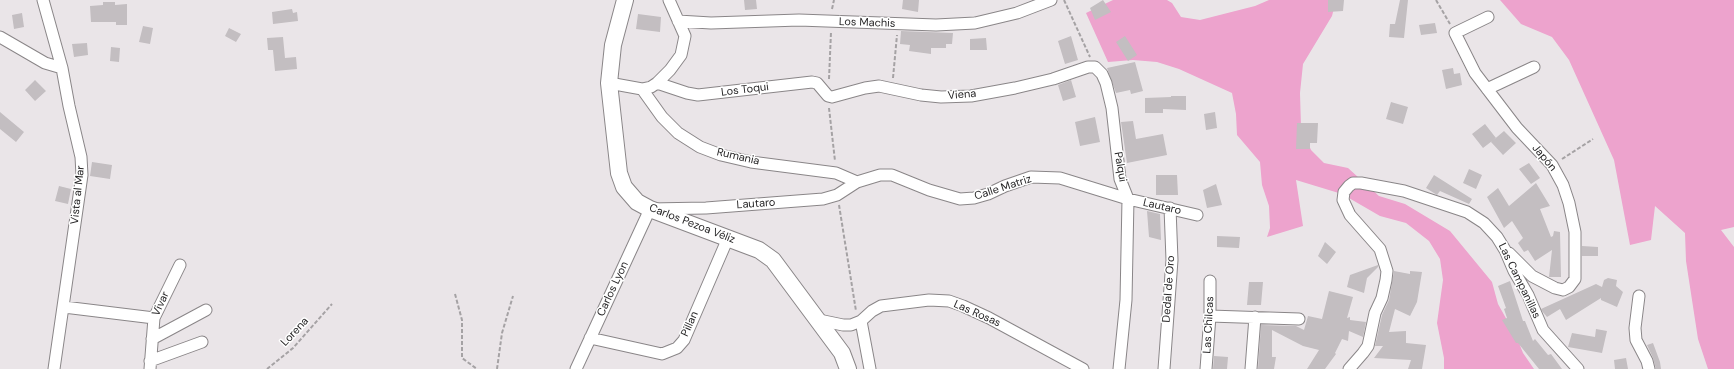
<!DOCTYPE html>
<html>
<head>
<meta charset="utf-8">
<style>
  body { margin:0 }
  canvas { display:block; background:#eae5e8 }
</style>
</head>
<body>
<canvas width="1734" height="369"></canvas>
<script>
const g = document.querySelector('canvas').getContext('2d');
g.lineJoin = 'round';
function fillPath(path, color) { g.fillStyle = color; g.fill(path, 'evenodd'); }
const toPath = rows => new Path2D(rows.map(r => 'M' + r).join(''));
function strokePath(path, color, width, dash) { g.strokeStyle = color; g.lineWidth = width; g.lineCap = dash ? 'butt' : 'round'; g.setLineDash(dash || []); g.stroke(path); }
function drawText(font, color, halo, rows, align = 'center') {
  g.font = font + ' "DM Sans",sans-serif'; g.lineWidth = 3; g.setLineDash([]); g.textBaseline = 'middle'; g.strokeStyle = halo; g.fillStyle = color; for (const [text, x, y, turn = 0] of rows) {
    g.save(); g.translate(x, y); g.rotate((+turn || 0) * Math.PI / 180); g.textAlign = isNaN(turn) ? turn : align; if (halo) g.strokeText(text, 0, 0); g.fillText(text, 0, 0); g.restore();
  }
}
fillPath(toPath([
  [1113,0,1167,0,1172,3,1181,17,1200,20,1255,6,1269,0,1336,0,1332,16,1303,64,1300,93,1301,127,1311,150,1324,163,1348,168,1379,196,1405,204,1450,231,1492,282,1498,304,1517,338,1523,353,1534,369,1444,369,1444,358,1437,323,1443,280,1440,259,1429,241,1406,223,1380,216,1342,194,1296,180,1303,226,1267,237,1270,228,1269,206,1262,185,1260,162,1237,135,1236,114,1232,93,1179,69,1157,62,1133,60,1108,62,1086,13],
  [1500,0,1734,0,1734,227,1721,230,1734,247,1734,369,1708,369,1698,339,1686,261,1685,233,1655,206,1651,240,1630,245,1614,160,1569,60,1552,37,1521,24]
]), '#eda3cd');
fillPath(toPath([
  [744,0,756,0,757,9,745,10],
  [903,0,919,0,918,12,902,9],
  [1103,0,1111,12,1095,20,1090,8],
  [1328,0,1344,0,1343,11,1328,12],
  [1400,0,1408,0,1404,38,1389,37,1390,24,1395,24],
  [103,2,115,2,115,5,127,4,127,25,116,25,116,22,91,22,90,6,103,5],
  [292,9,293,13,297,12,298,21,273,24,272,12],
  [22,13,24,27,14,29,12,15],
  [638,14,661,17,660,32,636,29],
  [1435,23,1437,33,1421,35,1419,25],
  [143,26,153,28,150,44,139,42],
  [229,28,241,34,236,42,225,36],
  [901,31,953,33,952,44,946,44,946,48,931,48,931,54,909,51,910,45,900,44],
  [1071,36,1078,60,1065,64,1058,41],
  [1125,36,1137,55,1128,61,1116,42],
  [283,37,285,58,296,57,297,69,275,71,273,50,268,50,267,38],
  [986,38,987,50,970,50,970,39],
  [87,43,88,55,74,57,72,44],
  [111,47,120,48,119,62,110,61],
  [1135,62,1143,91,1131,94,1130,90,1116,93,1107,68],
  [1453,68,1454,74,1460,73,1462,85,1446,89,1442,70],
  [35,80,46,91,35,101,25,90],
  [1071,80,1076,97,1063,101,1058,85],
  [1171,96,1186,96,1186,110,1163,109,1163,113,1145,113,1145,98,1171,97],
  [1391,102,1408,107,1403,124,1386,119],
  [0,112,24,132,16,142,0,129],
  [1215,112,1217,128,1206,130,1204,114],
  [1095,117,1100,142,1080,146,1075,122],
  [1133,121,1136,139,1163,134,1167,155,1127,163,1121,122],
  [1297,123,1318,123,1317,143,1310,143,1310,149,1296,149],
  [1485,124,1496,138,1483,148,1472,134],
  [1504,131,1516,143,1503,155,1491,142],
  [92,162,112,165,110,179,90,176],
  [1529,163,1540,178,1531,184,1519,169],
  [1469,169,1482,175,1476,189,1463,183],
  [1156,175,1177,175,1178,195,1156,195],
  [1434,175,1472,199,1469,204,1440,191,1437,195,1426,188],
  [1536,183,1550,206,1540,209,1551,237,1553,236,1554,231,1560,232,1561,277,1549,277,1552,250,1535,261,1528,250,1524,252,1518,243,1523,238,1512,221,1504,228,1487,197,1498,188,1509,206],
  [1216,184,1222,205,1207,208,1203,190],
  [59,186,71,189,68,204,55,201],
  [1147,211,1160,214,1161,240,1149,237],
  [1217,236,1240,237,1239,248,1217,247],
  [1325,242,1336,252,1327,264,1318,256],
  [1582,246,1598,247,1598,256,1582,256],
  [1378,265,1378,267,1367,278,1364,293,1347,287,1350,275],
  [1394,271,1410,274,1410,271,1422,272,1417,302,1410,316,1395,309,1389,332,1406,331,1406,343,1426,345,1422,369,1408,369,1411,360,1374,358,1383,346,1375,346,1382,315,1389,300],
  [1608,278,1617,280,1616,286,1623,292,1617,307,1601,300,1601,298,1566,320,1560,309,1547,317,1542,311,1541,309,1596,284,1602,287,1604,280],
  [1510,281,1523,321,1525,321,1533,341,1535,339,1548,355,1551,354,1562,369,1539,369,1518,343,1516,343,1502,320,1507,318,1504,309,1506,308,1498,286],
  [1249,282,1263,282,1261,305,1247,305],
  [1329,291,1353,297,1347,318,1350,317,1350,320,1366,322,1363,337,1349,331,1348,341,1342,339,1335,353,1336,354,1325,369,1307,369,1319,350,1303,346,1272,330,1272,357,1276,357,1274,369,1258,369,1261,325,1296,326,1304,330,1308,316,1322,319],
  [1596,329,1607,331,1602,353,1568,347,1572,333,1595,337],
  [1653,343,1660,362,1661,369,1656,369,1653,358,1647,345],
  [1214,356,1228,357,1227,369,1213,369],
  [1626,358,1628,369,1615,369,1614,360]
]), '#c3bec1');
const minor = toPath([
  [43,0,62,68,69,106,81,157,82,175,54,369],
  [1488,17,1455,33,1475,73,1517,128,1552,165,1563,185,1569,203,1575,232,1575,279,1569,287,1563,290,1555,288,1532,276,1509,253],
  [678,21,711,23,799,20,936,25,975,23,1017,13,1051,0],
  [0,37,45,63,62,68],
  [609,83,642,89,651,87,657,83,670,70,681,55,685,36,669,0],
  [657,83,687,93,698,95,812,82,817,83,828,96,832,97,865,88,879,86,921,95,941,97,971,96,1015,88,1053,79,1088,67,1095,67,1102,74,1106,83,1112,108,1120,179,1128,199,1126,300,1119,369],
  [642,89,662,117,678,133,700,147,721,155,751,162,836,173,857,182],
  [1487,89,1534,67],
  [1639,296,1635,328,1636,340,1647,361,1649,369],
  [64,307,154,318],
  [1210,316,1299,319],
  [819,320,843,325,851,325,861,321,872,311,881,306,929,300,949,301,963,306,989,318,1083,369],
  [861,321,870,369],
  [590,338,662,354,677,348,684,340,728,238],
  [152,339,206,310],
  [150,361,202,342],
  [150,369,154,318,180,265],
  [576,369,650,209,706,208,823,199,837,195,857,182,880,175,892,175,929,190,960,199,974,198,988,194,1005,186,1031,177,1060,178,1128,199,1197,215],
  [1164,369,1172,260,1170,208],
  [1206,369,1210,316,1210,281],
  [1251,369,1255,317],
  [1349,369,1363,353,1368,346,1375,313,1382,298,1386,280,1387,271,1380,249,1350,215,1343,200,1344,192,1349,186,1353,183,1361,183,1404,191,1467,212,1484,223,1497,237,1505,250,1514,271,1528,295,1543,330,1578,369]
]);
const secondary = toPath([
  [625,0,613,45,609,83,619,173,624,187,637,202,650,209,759,250,773,260,842,353,848,369]
]);
strokePath(minor, '#8a8688', 13);
strokePath(secondary, '#8a8688', 18);
strokePath(toPath([
  [1064,0,1090,57],
  [1436,0,1450,24],
  [832,9,834,0],
  [893,78,897,35],
  [829,79,831,32],
  [829,108,835,161],
  [1562,159,1593,139],
  [839,205,856,311],
  [455,294,462,320,462,358,477,369],
  [267,369,293,348,332,304],
  [497,369,502,333,513,296]
]), '#a5a2a4', 2, [4, 2]);
strokePath(minor, '#fff', 11);
strokePath(secondary, '#fff', 16);
drawText('11px', '#262526', '#fff', [
  ["Los Machis",867,23,2],
  ["Los Toqui",745,90,-7],
  ["Viena",962,95,-5],
  ["Rumania",738,157,13],
  ["Japón",1544,158,50],
  ["Palqui",1120,167,80],
  ["Calle Matriz",1003,188,-18],
  ["Vista al Mar",78,195,-84],
  ["Lautaro",756,204,-4],
  ["Lautaro",1162,207,13],
  ["Carlos Pezoa Véliz",692,224,21],
  ["Las Campanillas",1519,281,64],
  ["Carlos Lyon",613,289,-65],
  ["Dedal de Oro",1169,289,-86],
  ["Vivar",161,304,-65],
  ["Las Rosas",977,314,24],
  ["Pillan",690,324,-66],
  ["Las Chilcas",1209,325,-87],
  ["Lorena",295,332,-47]
]);
</script>
</body>
</html>
